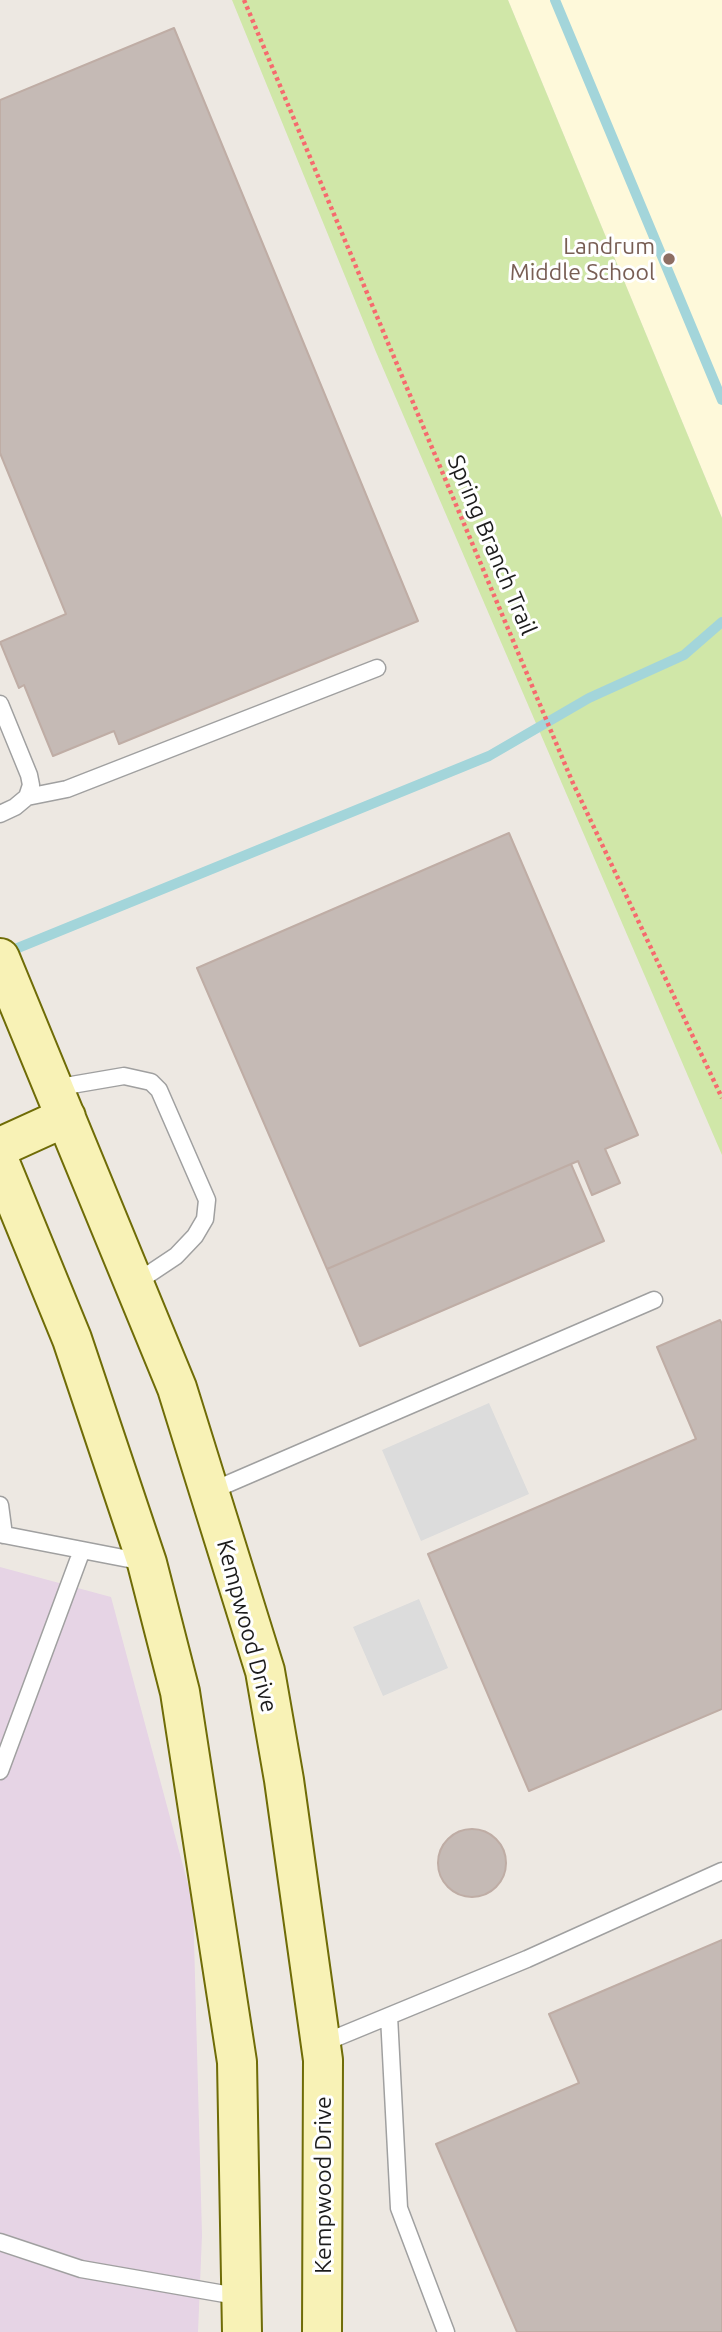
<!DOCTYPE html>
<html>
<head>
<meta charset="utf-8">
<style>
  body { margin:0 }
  canvas { display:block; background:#ede8e2 }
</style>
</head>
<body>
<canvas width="722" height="2332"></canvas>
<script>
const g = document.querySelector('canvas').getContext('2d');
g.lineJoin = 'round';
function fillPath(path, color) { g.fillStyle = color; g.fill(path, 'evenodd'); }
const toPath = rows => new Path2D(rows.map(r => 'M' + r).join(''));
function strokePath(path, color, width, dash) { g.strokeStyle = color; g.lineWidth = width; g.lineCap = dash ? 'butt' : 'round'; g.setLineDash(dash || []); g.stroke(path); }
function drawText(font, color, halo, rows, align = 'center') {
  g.font = font + ' Ubuntu,sans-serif'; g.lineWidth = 6; g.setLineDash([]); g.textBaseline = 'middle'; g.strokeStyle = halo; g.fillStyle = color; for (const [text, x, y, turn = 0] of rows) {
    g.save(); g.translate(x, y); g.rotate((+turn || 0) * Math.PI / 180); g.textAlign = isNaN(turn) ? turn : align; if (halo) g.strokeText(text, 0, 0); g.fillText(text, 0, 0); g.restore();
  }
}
fillPath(toPath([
  [0,1567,111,1597,193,1903,202,2235,198,2332,0,2332]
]), '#e6d4e5');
fillPath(toPath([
  [508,0,722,0,722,518]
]), '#fef9da');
fillPath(toPath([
  [232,0,508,0,722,518,722,1155,376,352]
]), '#d0e7a8');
fillPath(toPath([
  [489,1403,529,1494,421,1541,382,1450],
  [419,1599,448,1668,383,1696,353,1627]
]), '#dcdcdc');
strokePath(toPath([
  [555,0,722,400],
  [3,954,489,756,589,698,684,655,722,622]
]), '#a3d5da', 10);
const building = toPath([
  [174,28,418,621,119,744,114,731,53,756,24,685,19,688,0,642,66,614,0,453,0,100,174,28],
  [509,833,638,1135,605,1149,620,1183,592,1195,578,1161,327,1269,197,968,509,833],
  [571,1164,604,1241,360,1346,327,1269,571,1164],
  [720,1320,722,1324,722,1709,529,1791,428,1554,696,1439,657,1347,720,1320],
  '438 1863a34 34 0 1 1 68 0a34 34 0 1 1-68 0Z',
  [722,1940,722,2332,517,2332,436,2144,579,2083,549,2014,722,1940]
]);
fillPath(building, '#c5bab5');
strokePath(building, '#bfada5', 2);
const lane = toPath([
  [0,704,29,775,31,785,27,797,15,807,0,814],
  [27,797,67,789,377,668],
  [54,1088,124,1076,151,1082,159,1090,207,1200,205,1219,195,1236,176,1256,134,1284],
  [209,1492,654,1300],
  [0,1505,4,1535],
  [0,1534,144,1562],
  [0,1771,82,1550],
  [389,2016,399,2208,446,2332],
  [321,2044,527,1959,722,1871],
  [0,2242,81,2269,242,2297]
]);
const secondary = toPath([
  [0,958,177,1388,265,1671,284,1780,323,2060,322,2332],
  [0,1147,66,1117],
  [0,1163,72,1339,147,1563,180,1692,237,2062,242,2332]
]);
strokePath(lane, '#a0a0a0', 19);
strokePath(secondary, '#6f6c07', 42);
strokePath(toPath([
  [244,0,572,781,722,1098]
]), '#f66a6e', 4.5, [3.5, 3.5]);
strokePath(lane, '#fff', 16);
strokePath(secondary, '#f8f2b6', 38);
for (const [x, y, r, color] of [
  [669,259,7,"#8d6e63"]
]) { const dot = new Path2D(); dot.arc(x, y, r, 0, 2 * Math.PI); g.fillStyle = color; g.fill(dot); strokePath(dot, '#fff', 2.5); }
drawText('23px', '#785e54', '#fff', [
  ["Landrum",655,246],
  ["Middle School",655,272]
], 'right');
drawText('23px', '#1c1c1c', '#fff', [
  ["Spring Branch Trail",492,545,67],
  ["Kempwood Drive",247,1626,75],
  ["Kempwood Drive",323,2185,-90]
]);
</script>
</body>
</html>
